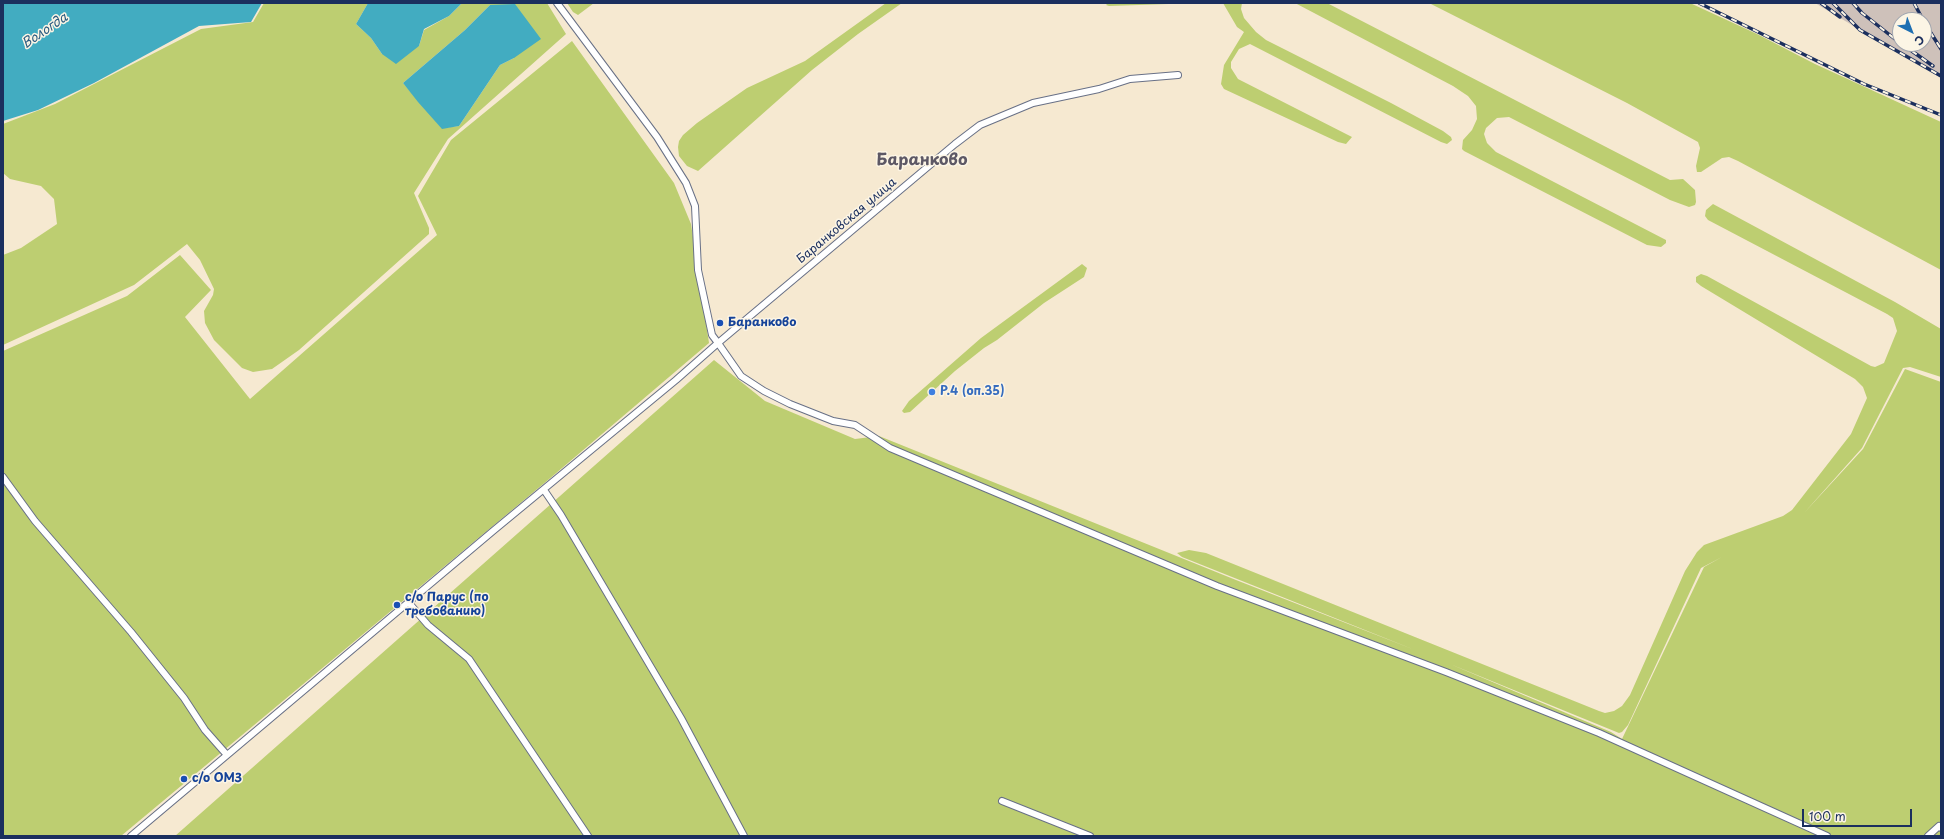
<!DOCTYPE html>
<html>
<head>
<meta charset="utf-8">
<style>
  body { margin:0 }
  #map { position:relative; width:1944px; height:839px; overflow:hidden; background:#f6e9d1; font-family:"Playpen Sans",sans-serif }
  canvas { display:block }
  .frame { position:absolute; inset:0; border:4px solid #1b2f5e; pointer-events:none }
  .north { position:absolute; left:1892px; top:12px; width:40px; height:40px; box-sizing:border-box; background:#fcf5e5; border:1px solid #a2a6af; border-radius:50%; rotate:138deg; font-size:11px; font-weight:700; line-height:16px; text-align:center; color:#1b2f5e }
  .north::after { content:''; display:block; margin:auto; width:14px; height:18px; background:#1f6fb2; clip-path:polygon(50% 0,100% 100%,50% 72%,0 100%) }
  .scale { position:absolute; left:1802px; top:809px; width:110px; height:18px; box-sizing:border-box; border:2px solid #1b2f5e; border-top:0; padding-left:5px; font-size:12px; line-height:14px; white-space:nowrap; color:#1b2f5e; -webkit-text-stroke:3px #fcf5e5; paint-order:stroke }
</style>
</head>
<body>
<div id="map">
<canvas width="1944" height="839"></canvas>
<div class="frame"></div>
<div class="north">С</div>
<div class="scale">100 m</div>
</div>
<script>
const g = document.querySelector('canvas').getContext('2d');
g.lineJoin = 'round';
function fillPath(path, color) { g.fillStyle = color; g.fill(path, 'evenodd'); }
const toPath = rows => new Path2D(rows.map(r => 'M' + r).join(''));
function strokePath(path, color, width, dash) { g.strokeStyle = color; g.lineWidth = width; g.lineCap = dash ? 'butt' : 'round'; g.setLineDash(dash || []); g.stroke(path); }
function drawText(font, color, halo, rows, align = 'center') {
  g.font = font + ' "Playpen Sans",sans-serif'; g.lineWidth = 3; g.setLineDash([]); g.textBaseline = 'middle'; g.strokeStyle = halo; g.fillStyle = color; for (const [text, x, y, turn = 0] of rows) {
    g.save(); g.translate(x, y); g.rotate((+turn || 0) * Math.PI / 180); g.textAlign = isNaN(turn) ? turn : align; if (halo) g.strokeText(text, 0, 0); g.fillText(text, 0, 0); g.restore();
  }
}
fillPath(toPath([
  [1815,3,1941,3,1941,78],
  [1900,20,1924,20,1924,44,1900,44]
]), '#cec1ba');
fillPath(toPath([
  [264,3,368,3,356,24,371,38,382,54,419,46,424,30,449,16,462,3,547,3,566,34,448,139,414,193,429,228,429,234,299,350,272,369,253,372,242,368,214,340,205,323,204,311,213,295,214,289,200,260,187,244,134,285,3,345,3,255,21,248,57,224,54,199,41,186,10,179,3,173,3,124,55,104,201,29,253,22],
  [490,5,514,58,500,65,459,126,442,128,403,83,465,30],
  [567,3,594,3,578,15,573,12],
  [886,3,902,3,858,34,812,70,698,171,687,166,679,156,678,147,679,141,683,135,697,123,747,88,805,61],
  [1108,3,1198,3,1109,6,1106,5],
  [1223,3,1242,3,1241,9,1244,18,1256,32,1266,40,1391,103,1443,131,1451,137,1452,140,1447,144,1441,142,1250,44,1239,49,1231,62,1231,68,1238,79,1352,137,1346,144,1338,142,1224,89,1221,84,1224,65,1244,32,1237,27],
  [1295,3,1327,3,1670,180,1683,179,1695,190,1696,202,1695,205,1689,207,1670,200,1509,117,1497,118,1486,128,1484,134,1487,143,1496,152,1666,240,1666,243,1661,247,1647,245,1464,151,1462,149,1463,140,1472,130,1477,119,1476,106,1468,96,1453,86],
  [1429,3,1690,3,1757,34,1815,64,1941,122,1941,270,1738,161,1729,157,1722,158,1701,172,1697,172,1696,166,1700,148,1698,142,1627,103],
  [572,41,674,183,691,224,709,343,548,480,121,836,3,836,3,351,127,296,180,255,211,290,185,317,250,399,437,235,418,196,451,140],
  [1713,204,1895,302,1941,329,1941,377,1910,367,1903,368,1862,448,1804,513,1863,449,1905,369,1941,382,1941,836,175,836,714,360,765,401,855,439,879,436,1236,580,1415,650,1182,557,1177,553,1189,550,1206,553,1599,711,1605,713,1614,711,1622,706,1630,695,1685,571,1697,552,1704,545,1783,516,1792,510,1851,434,1867,398,1863,387,1855,379,1701,286,1696,282,1696,277,1701,274,1707,276,1871,366,1875,367,1884,363,1897,331,1893,318,1887,314,1708,220,1705,216,1706,210],
  [1722,557,1704,567,1622,739,1611,732,1450,664,1619,733,1622,732,1628,725,1701,568],
  [1082,264,1087,268,1084,277,1044,303,997,340,984,348,955,371,910,412,904,413,902,411,909,401,981,338]
]), '#bdce71');
fillPath(toPath([
  [3,3,262,3,251,22,199,26,94,83,38,110,3,121],
  [368,3,462,3,449,16,424,29,419,46,396,64,382,54,371,38,356,24],
  [515,4,541,39,514,58,500,65,459,126,442,129,418,102,403,83,465,30,490,5]
]), '#42acc1');
const street = toPath([
  [1178,75,1130,79,1099,89,1033,103,980,125,955,144,718,343,741,376,764,391,790,404,833,421,855,425,890,448,1217,586,1446,672,1599,733,1827,836],
  [3,477,35,521,131,632,184,698,205,730,227,755],
  [544,490,561,515,681,718,744,836],
  [409,603,428,625,469,659,588,836],
  [1002,801,1090,836],
  [131,836,493,531,676,380,718,343,712,335,698,270,695,206,686,183,657,137,557,3],
  [1928,836,1939,826,1941,828]
]);
strokePath(street, '#687086', 8);
strokePath(street, '#fff', 6);
const rail = toPath([
  [1699,3,1864,84,1941,115],
  [1821,3,1840,17],
  [1833,3,1860,30,1941,76],
  [1853,3,1862,13,1900,43],
  [1914,3,1923,20],
  [1924,22,1941,49],
  [1902,44,1933,66]
]);
strokePath(rail, '#1b2f5e', 3.5);
strokePath(rail, '#fcf5e5', 2, [6]);
for (const [x, y, r, color] of [
  [720,323,4,"#1a4fb4"],
  [932,392,4,"#3f7fe0"],
  [397,605,4,"#1a4fb4"],
  [184,779,4,"#1a4fb4"]
]) { const dot = new Path2D(); dot.arc(x, y, r, 0, 2 * Math.PI); g.fillStyle = color; g.fill(dot); strokePath(dot, '#fcf5e5', 1.5); }
drawText('12px', '#1b2f5e', '#fcf5e5', [
  ["Баранковская улица",847,221,-40]
]);
drawText('bold 12px', '#164399', '#fcf5e5', [
  ["Баранково",728,323],
  ["с/о Парус (по",405,598],
  ["требованию)",405,612],
  ["с/о ОМЗ",192,779]
], 'left');
drawText('bold 12px', '#366cbe', '#fcf5e5', [
  ["Р.4 (оп.35)",940,392]
], 'left');
drawText('italic 13px', '#295b81', '#fcf5e5', [
  ["Вологда",45,31,-34]
]);
drawText('bold 16px', '#5d5865', '#fcf5e5', [
  ["Баранково",922,161]
]);
</script>
</body>
</html>
